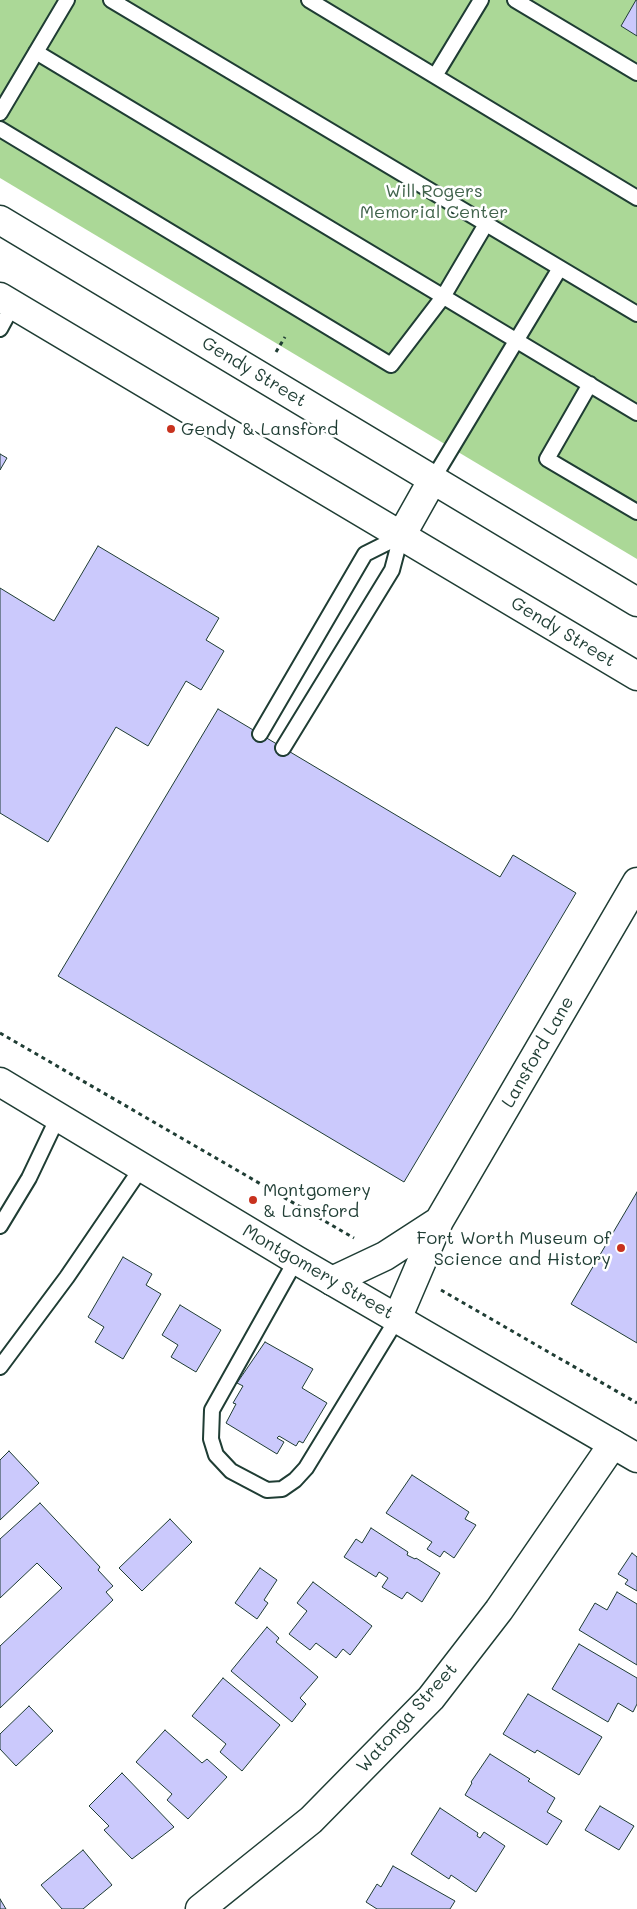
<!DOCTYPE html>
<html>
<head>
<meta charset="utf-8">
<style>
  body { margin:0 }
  canvas { display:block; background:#fff }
</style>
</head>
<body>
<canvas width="637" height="1909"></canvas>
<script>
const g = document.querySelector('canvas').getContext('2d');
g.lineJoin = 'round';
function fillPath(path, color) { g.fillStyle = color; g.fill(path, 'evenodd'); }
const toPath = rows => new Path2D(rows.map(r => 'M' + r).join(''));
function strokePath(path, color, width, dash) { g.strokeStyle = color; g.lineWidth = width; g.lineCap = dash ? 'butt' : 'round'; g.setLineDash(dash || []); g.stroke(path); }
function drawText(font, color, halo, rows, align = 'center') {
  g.font = font + ' Mali,sans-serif'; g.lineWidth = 5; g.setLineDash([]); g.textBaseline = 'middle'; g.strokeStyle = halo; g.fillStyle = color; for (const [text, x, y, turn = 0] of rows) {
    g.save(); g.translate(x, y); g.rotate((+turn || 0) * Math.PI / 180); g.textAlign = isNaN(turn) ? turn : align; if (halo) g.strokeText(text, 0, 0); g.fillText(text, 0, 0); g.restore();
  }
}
fillPath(toPath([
  [0,0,637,0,637,559,0,178]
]), '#abd897');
const building = toPath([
  [636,0,637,0,637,36,621,26,636,0],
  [0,454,7,458,0,470,0,454],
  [98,546,219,618,206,640,224,651,201,690,186,681,148,746,116,727,48,842,0,813,0,588,54,621,98,546],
  [218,709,500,877,513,855,576,893,404,1182,58,976,218,709],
  [637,1192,637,1343,571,1304,637,1192],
  [123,1257,152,1274,146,1285,161,1294,123,1359,95,1342,104,1327,88,1317,123,1257],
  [180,1305,221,1330,196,1372,171,1357,178,1345,162,1335,180,1305],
  [265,1342,313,1369,302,1388,327,1403,303,1443,299,1441,296,1446,279,1436,277,1438,284,1442,277,1454,226,1423,236,1404,233,1403,243,1386,237,1383,265,1342],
  [9,1451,39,1483,0,1520,0,1460,9,1451],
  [412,1475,469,1512,465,1519,476,1525,454,1558,444,1551,440,1557,427,1549,432,1542,386,1513,412,1475],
  [40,1503,100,1567,98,1570,113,1586,106,1592,113,1600,0,1708,0,1646,62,1588,37,1563,0,1598,0,1539,40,1503],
  [170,1519,192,1542,142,1591,119,1568,170,1519],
  [371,1528,408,1552,407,1555,415,1559,416,1558,440,1573,422,1602,407,1592,402,1599,382,1587,388,1578,379,1572,376,1577,344,1557,356,1539,362,1543,371,1528],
  [632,1553,637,1557,637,1591,625,1584,628,1580,618,1574,632,1553],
  [260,1568,277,1580,264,1600,268,1603,257,1619,235,1603,260,1568],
  [313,1582,372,1626,350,1655,343,1649,336,1658,316,1643,310,1650,289,1634,307,1611,297,1603,313,1582],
  [617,1592,637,1604,637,1665,579,1630,595,1603,607,1610,617,1592],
  [267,1627,279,1638,276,1642,318,1677,300,1698,306,1704,292,1722,231,1671,267,1627],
  [579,1644,637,1678,637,1704,633,1712,618,1703,608,1722,552,1689,579,1644],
  [223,1678,280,1725,242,1771,220,1752,226,1744,192,1716,223,1678],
  [528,1694,602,1737,579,1775,537,1750,535,1753,503,1734,528,1694],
  [29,1706,53,1731,16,1766,0,1749,0,1734,29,1706],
  [165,1730,202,1763,207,1759,227,1777,188,1819,167,1800,172,1794,136,1762,165,1730],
  [490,1754,530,1779,528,1781,555,1798,547,1812,562,1821,547,1845,465,1795,472,1783,471,1782,490,1754],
  [122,1773,174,1827,132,1859,104,1830,109,1826,89,1806,122,1773],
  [600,1806,634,1826,619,1850,585,1830,600,1806],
  [440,1808,478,1833,477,1836,480,1838,484,1832,505,1846,476,1892,451,1875,449,1879,411,1854,440,1808],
  [83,1850,112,1885,83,1909,62,1909,41,1885,83,1850],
  [393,1866,455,1901,450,1909,377,1909,366,1902,377,1884,381,1887,393,1866],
  [0,1899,6,1909,0,1909,0,1899]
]);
fillPath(building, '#cbc9fc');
strokePath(building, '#1f3d34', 1);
const service = toPath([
  [111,0,637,314],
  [309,0,637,198],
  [515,0,637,73],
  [36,52,637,413],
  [435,76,481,0],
  [0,113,67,0],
  [0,129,391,365,443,297,486,224],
  [0,329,13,305],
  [590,384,547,459,637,512],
  [433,479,560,268],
  [260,734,365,554,401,536],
  [283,748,392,570,401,536],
  [0,1226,29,1178,58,1117],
  [296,1260,212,1410,211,1439,216,1455,231,1471,267,1490,282,1489,295,1480,306,1468,397,1319],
  [0,1367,67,1277,142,1167]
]);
const minor = toPath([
  [0,220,637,602],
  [0,297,637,676],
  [401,536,433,479],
  [332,1281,385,1256,439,1221],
  [397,1319,439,1221,637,882],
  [200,1909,311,1820,431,1698,499,1610,613,1444]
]);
const secondary = toPath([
  [0,1082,296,1260,637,1458]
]);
strokePath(service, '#1f3d34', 18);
strokePath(minor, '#1f3d34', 31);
strokePath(secondary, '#1f3d34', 31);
strokePath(toPath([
  [276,352,285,337],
  [0,1033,354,1238],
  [441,1290,637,1403]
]), '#1f3d34', 3, [4, 4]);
strokePath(service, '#fff', 14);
strokePath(minor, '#fff', 28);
strokePath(secondary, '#fff', 28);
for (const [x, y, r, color] of [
  [171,429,5,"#c8321e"],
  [253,1200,5,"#c8321e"],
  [621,1248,5,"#c8321e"]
]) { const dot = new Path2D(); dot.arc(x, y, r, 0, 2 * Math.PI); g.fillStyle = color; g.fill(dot); strokePath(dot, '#fff', 2); }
drawText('18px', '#42644d', '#fff', [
  ["Will Rogers",434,191],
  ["Memorial Center",434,212]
]);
drawText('18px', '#1f3d34', '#fff', [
  ["Gendy Street",254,372,31],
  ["Gendy Street",563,632,31],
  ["Lansford Lane",538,1052,-60],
  ["Montgomery Street",318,1272,30],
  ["Watonga Street",407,1718,-48]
]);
drawText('18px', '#1f3d34', '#fff', [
  ["Gendy & Lansford",181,429],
  ["Montgomery",263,1190],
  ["& Lansford",263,1211],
  ["Fort Worth Museum of",611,1238,"right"],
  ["Science and History",611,1259,"right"]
], 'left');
</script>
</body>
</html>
